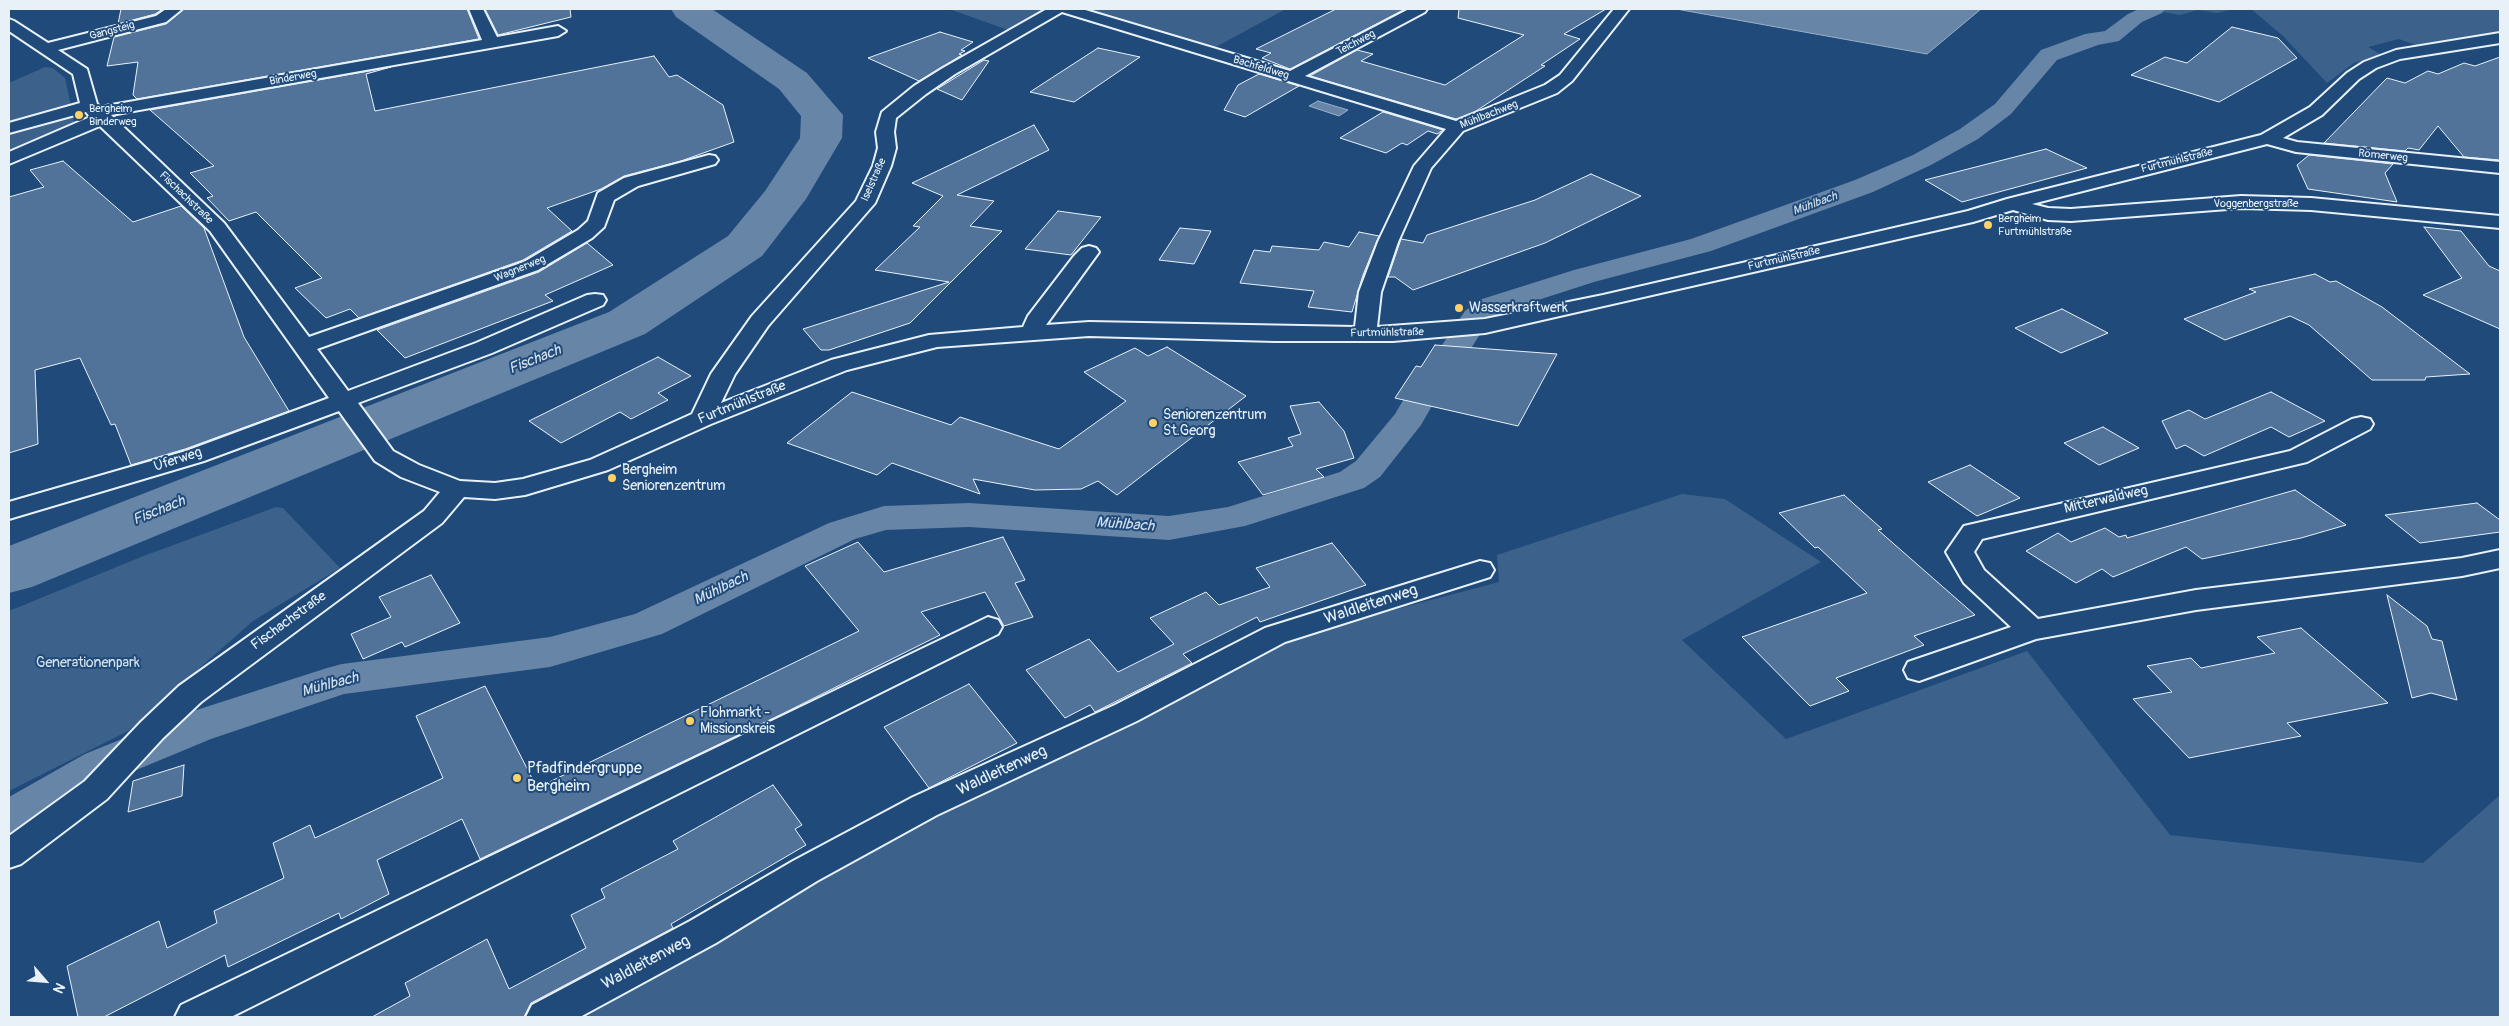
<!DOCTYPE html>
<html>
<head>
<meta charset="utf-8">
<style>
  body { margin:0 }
  #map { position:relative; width:2509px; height:1026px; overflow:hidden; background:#1f4a7a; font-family:Pangolin,sans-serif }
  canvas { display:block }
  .frame { position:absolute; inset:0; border:10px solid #e8f1f8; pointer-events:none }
  .north { position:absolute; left:20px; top:956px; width:50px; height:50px; -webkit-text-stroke:4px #1f4a7a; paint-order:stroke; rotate:117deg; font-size:14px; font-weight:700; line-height:20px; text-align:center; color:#e8f1f8 }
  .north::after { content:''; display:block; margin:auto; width:18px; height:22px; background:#e8f1f8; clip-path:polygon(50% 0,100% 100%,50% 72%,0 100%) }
</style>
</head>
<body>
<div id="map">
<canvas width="2509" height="1026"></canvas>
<div class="frame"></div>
<div class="north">N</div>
</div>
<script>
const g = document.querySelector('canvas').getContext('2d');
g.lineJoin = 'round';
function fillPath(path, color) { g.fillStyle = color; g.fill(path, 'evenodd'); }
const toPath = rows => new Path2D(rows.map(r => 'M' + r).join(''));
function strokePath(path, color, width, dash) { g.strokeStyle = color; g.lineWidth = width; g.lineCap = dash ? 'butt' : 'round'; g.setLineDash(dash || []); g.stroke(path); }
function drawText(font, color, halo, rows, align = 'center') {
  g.font = font + ' Pangolin,sans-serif'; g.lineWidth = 4; g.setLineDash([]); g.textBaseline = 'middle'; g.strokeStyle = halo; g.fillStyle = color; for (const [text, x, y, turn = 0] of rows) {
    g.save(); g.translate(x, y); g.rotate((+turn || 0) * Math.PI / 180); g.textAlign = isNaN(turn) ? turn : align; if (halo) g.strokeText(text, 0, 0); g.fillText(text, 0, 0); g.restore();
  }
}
fillPath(toPath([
  [949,9,1047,9,1011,31],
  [1078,9,1286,9,1212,49],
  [2148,9,2234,9,2217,13,2198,10,2180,15],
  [2251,9,2500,9,2500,32,2418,46,2399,39,2368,47,2382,55,2354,63,2327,83,2283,36],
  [45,67,53,68,65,78,75,125,9,156,9,83],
  [1682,494,1725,499,1821,562,1682,640,1786,739,2027,651,2170,835,2423,863,2500,795,2500,1017,586,1017,908,822,1280,640,1499,582,1497,555],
  [276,507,283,508,340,568,253,621,128,731,9,791,9,611,141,557]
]), '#3c628c');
const water = toPath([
  [1676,9,1981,9,1927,54,1676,9],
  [1318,101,1348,110,1339,116,1309,106,1318,101]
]);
fillPath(water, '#6685a7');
strokePath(water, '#9ab0c7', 1);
fillPath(toPath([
  [2139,9,2165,9,2162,13,2142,22,2119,41,2098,45,2057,60,2011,114,1978,139,1931,165,1873,192,1711,251,1594,282,1501,312,1487,323,1465,358,1454,360,1443,358,1438,351,1465,311,1479,300,1574,270,1691,239,1855,180,1913,155,1960,129,1995,104,2041,50,2085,34,2105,31,2128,14,2139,9],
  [1417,394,1429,397,1433,404,1421,425,1380,477,1364,488,1245,526,1169,540,969,527,886,530,855,539,662,634,550,667,344,694,211,739,117,778,25,832,9,838,9,797,85,754,181,715,327,668,342,664,550,637,635,614,829,523,884,506,969,503,1169,516,1228,507,1340,472,1356,461,1395,414,1405,397,1417,394]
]), '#6685a7');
fillPath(toPath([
  [671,9,712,9,807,73,843,115,842,138,806,199,762,256,645,334,32,587,9,593,9,546,609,312,728,236,765,191,800,138,801,116,779,89,676,17,671,9]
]), '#6685a7');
const building = toPath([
  [121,9,163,9,155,14,118,24,121,9],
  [184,9,467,9,479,39,137,99,133,95,138,62,107,66,114,37,166,24,184,9],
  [485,9,570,9,571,17,498,35,485,9],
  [1336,9,1405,9,1290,69,1262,58,1271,53,1256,49,1336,9],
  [1459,9,1606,9,1564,34,1580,39,1541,65,1545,66,1476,111,1456,119,1310,76,1357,50,1373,54,1361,61,1445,85,1524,35,1458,18,1459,9],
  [2232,27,2278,38,2297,58,2219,102,2131,75,2165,57,2187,63,2232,27],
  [940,32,973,42,961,50,965,51,959,54,962,55,919,81,868,58,940,32],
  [1098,48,1140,57,1074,102,1030,92,1098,48],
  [654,56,669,77,677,75,723,105,734,142,681,161,624,176,601,189,547,208,572,231,523,260,359,318,350,309,326,318,295,288,322,278,256,212,229,221,207,198,213,196,190,173,214,166,150,110,391,67,366,74,375,111,654,56],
  [2500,57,2500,160,2464,157,2438,126,2419,150,2408,148,2405,151,2324,143,2387,78,2405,83,2428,71,2438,74,2464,63,2475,66,2500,57],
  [984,60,989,61,962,100,937,89,984,60],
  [1259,74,1299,86,1245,117,1224,110,1238,85,1259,74],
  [1383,112,1443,130,1437,134,1428,131,1407,145,1402,143,1386,153,1340,138,1383,112],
  [1034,125,1049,150,957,195,994,201,970,226,1002,231,910,323,829,350,821,350,803,329,949,282,875,270,920,227,913,226,943,196,912,183,1034,125],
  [2046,149,2087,168,1962,202,1925,180,2046,149],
  [2309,155,2393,164,2385,173,2397,202,2308,189,2297,165,2309,155],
  [63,161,133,222,181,206,204,228,244,337,289,411,185,449,131,465,115,424,111,425,80,358,35,370,38,444,9,453,9,197,44,187,30,170,63,161],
  [1591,174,1641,196,1545,243,1413,290,1395,277,1388,277,1401,239,1423,243,1427,235,1535,200,1591,174],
  [1058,211,1101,217,1071,255,1025,249,1058,211],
  [2424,227,2461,231,2489,266,2500,271,2500,329,2423,295,2462,278,2424,227],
  [1180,228,1211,231,1194,264,1159,260,1180,228],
  [1359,232,1379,236,1363,275,1352,312,1308,307,1314,291,1240,283,1254,250,1270,252,1272,246,1319,250,1324,242,1349,247,1359,232],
  [587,243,613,265,545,295,553,301,405,358,377,330,539,272,587,243],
  [2315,274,2330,282,2336,281,2382,307,2470,374,2426,377,2425,380,2372,380,2309,325,2290,316,2225,340,2184,319,2256,292,2249,289,2315,274],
  [2062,309,2108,333,2061,353,2015,328,2062,309],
  [1435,345,1557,354,1518,426,1395,398,1416,366,1421,367,1435,345],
  [1167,347,1246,396,1117,495,1098,481,1081,489,1035,490,973,479,980,494,892,463,877,475,787,443,852,392,951,425,960,417,1059,449,1126,401,1084,372,1135,348,1148,356,1167,347],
  [658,357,691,376,658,393,668,400,631,419,620,412,561,443,529,421,658,357],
  [2271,392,2325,421,2289,437,2271,427,2204,456,2185,445,2176,449,2162,421,2189,410,2205,419,2271,392],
  [1319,402,1344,431,1354,458,1316,469,1324,477,1263,495,1238,462,1293,446,1288,438,1301,434,1290,406,1319,402],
  [2103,427,2139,448,2099,465,2064,443,2103,427],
  [1970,465,2020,498,1977,516,1928,482,1970,465],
  [2295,490,2346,525,2301,538,2202,559,2186,547,2113,577,2102,569,2076,583,2026,551,2058,533,2071,542,2105,528,2119,537,2126,535,2127,538,2295,490],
  [1844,495,1882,529,1878,530,1975,615,1914,636,1924,645,1836,678,1849,691,1810,706,1742,637,1867,593,1818,547,1815,548,1779,513,1844,495],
  [2477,503,2500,520,2500,532,2420,543,2385,515,2477,503],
  [1003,537,1025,580,1015,583,1033,617,1004,626,985,592,921,612,940,635,782,714,480,859,462,819,377,860,389,894,341,919,339,913,228,967,225,955,104,1017,78,1017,67,966,159,921,167,948,217,923,214,911,284,878,273,843,310,825,315,838,443,778,416,716,485,686,537,788,859,631,805,566,858,542,884,572,1003,537],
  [1332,543,1366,585,1260,622,1257,617,1183,654,1192,663,1095,712,1090,705,1065,718,1026,670,1089,639,1118,672,1174,644,1150,618,1206,592,1219,605,1270,587,1256,568,1332,543],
  [431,575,460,623,405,647,402,642,363,659,351,634,391,617,379,597,431,575],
  [2387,595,2427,626,2432,639,2442,641,2457,700,2431,693,2412,698,2387,595],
  [2301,628,2388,703,2287,723,2301,736,2189,758,2133,699,2172,692,2147,666,2191,658,2201,668,2275,653,2257,637,2301,628],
  [969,684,1017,743,929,788,884,727,969,684],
  [184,765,182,796,128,812,133,781,184,765],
  [773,785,802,825,795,829,806,845,671,924,673,928,531,1003,524,1017,372,1017,410,996,405,983,487,939,509,989,586,948,571,915,605,898,601,889,678,849,673,841,773,785]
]);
fillPath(building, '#517399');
strokePath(building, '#e8f1f8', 1);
const minor = toPath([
  [166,9,182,9,166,22,58,50,87,69,97,104,100,107,482,40,469,9,483,9,497,37,558,26,566,31,558,36,111,115,224,223,309,337,524,262,578,230,588,221,598,193,624,178,709,155,715,156,718,160,715,164,638,186,614,200,604,227,592,238,538,270,317,349,348,391,476,343,587,295,595,294,603,295,606,300,603,305,492,353,358,403,393,451,419,465,460,481,495,483,523,479,590,460,692,414,711,374,752,316,856,201,873,166,878,148,876,132,882,112,914,86,943,68,1047,9,1082,9,1290,71,1409,9,1427,9,1425,12,1305,76,1456,121,1545,85,1560,75,1614,9,1629,9,1572,81,1557,93,1463,131,1431,168,1398,242,1381,292,1377,327,1485,319,1603,295,1968,211,2007,199,2261,135,2310,107,2347,73,2364,62,2396,50,2500,33,2500,43,2400,59,2376,68,2359,79,2322,115,2283,138,2297,142,2500,162,2500,173,2296,152,2267,144,2032,204,2048,208,2071,209,2241,196,2311,198,2500,216,2500,228,2311,210,2241,208,2071,221,2048,220,2013,210,1973,222,1485,333,1393,341,1275,341,1089,336,937,347,847,370,711,424,608,470,525,495,495,499,464,497,442,523,201,702,163,738,107,799,21,864,9,868,9,836,85,781,141,722,179,686,424,511,440,492,401,477,375,461,339,411,204,461,9,519,9,502,186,451,329,398,210,231,100,126,9,164,9,152,90,117,86,112,9,133,9,123,80,103,73,74,9,31,9,19,14,21,48,43,156,16,166,9],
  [1062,12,1446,129,1414,166,1378,242,1359,292,1355,327,1089,322,1046,325,1099,252,1096,248,1089,246,1082,248,1074,256,1028,316,1023,327,929,335,831,360,721,403,735,374,768,326,875,203,891,166,896,148,894,132,896,118,926,94,955,74,1062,12],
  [2361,417,2370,419,2373,424,2370,429,2307,462,1982,539,1974,552,1984,570,2038,619,2196,590,2462,558,2500,550,2500,568,2462,576,2196,610,2036,639,1919,681,1908,678,1904,670,1908,662,2011,627,1964,583,1946,552,1964,526,2290,451,2352,419,2361,417],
  [1480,561,1490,563,1494,570,1490,577,1285,642,1137,721,937,815,817,881,716,943,580,1017,526,1017,532,1005,690,921,793,861,913,797,1115,705,1265,628,1480,561],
  [988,617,998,620,1002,627,998,634,231,1017,175,1017,181,1005,988,617]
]);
strokePath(minor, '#e8f1f8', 4);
fillPath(minor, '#1f4a7a');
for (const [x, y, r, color] of [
  [79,115,5,"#ffd166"],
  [1988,225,5,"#ffd166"],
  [1459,308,5,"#ffd166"],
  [1153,423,5,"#ffd166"],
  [612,478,5,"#ffd166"],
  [690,721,5,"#ffd166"],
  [517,778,5,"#ffd166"]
]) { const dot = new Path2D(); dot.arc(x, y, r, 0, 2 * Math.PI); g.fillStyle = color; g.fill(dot); strokePath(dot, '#1f4a7a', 2); }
drawText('11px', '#e8f1f8', '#1f4a7a', [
  ["Gangsteig",112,31,-15],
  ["Teichweg",1356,43,-28],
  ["Bachfeldweg",1261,68,17],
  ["Binderweg",293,78,-10],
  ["Mühlbachweg",1489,115,-21],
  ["Römerweg",2383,156,6],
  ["Furtmühlstraße",2177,161,-14],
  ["Iselstraße",874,180,-66],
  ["Fischachstraße",186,198,44],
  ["Voggenbergstraße",2256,204],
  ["Furtmühlstraße",1784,259,-13],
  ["Wagnerweg",520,269,-22],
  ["Furtmühlstraße",1387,333,-1]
]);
drawText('11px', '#e8f1f8', '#1f4a7a', [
  ["Bergheim",89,109],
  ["Binderweg",89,122],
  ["Bergheim",1998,219],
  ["Furtmühlstraße",1998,232]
], 'left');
drawText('italic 12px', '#d4e1ec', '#1f4a7a', [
  ["Mühlbach",1815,204,-20]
]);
drawText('14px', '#e8f1f8', '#1f4a7a', [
  ["Wasserkraftwerk",1469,308],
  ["Seniorenzentrum",1163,415],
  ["St.Georg",1163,431],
  ["Bergheim",622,470],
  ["Seniorenzentrum",622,486],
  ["Flohmarkt -",700,713],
  ["Missionskreis",700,729]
], 'left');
drawText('14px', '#e8f1f8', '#1f4a7a', [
  ["Furtmühlstraße",742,403,-22],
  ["Uferweg",178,460,-18],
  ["Mitterwaldweg",2106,500,-13],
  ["Fischachstraße",289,621,-36]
]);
drawText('14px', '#d7e3ed', '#1f4a7a', [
  ["Generationenpark",88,663]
]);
drawText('italic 15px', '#d4e1ec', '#1f4a7a', [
  ["Fischach",535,360,-22],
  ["Fischach",159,511,-22],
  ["Mühlbach",1125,525,4],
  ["Mühlbach",721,589,-26],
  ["Mühlbach",330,685,-15]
]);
drawText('16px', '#e8f1f8', '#1f4a7a', [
  ["Waldleitenweg",1371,605,-18],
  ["Waldleitenweg",1002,771,-25],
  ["Waldleitenweg",646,963,-28]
]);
drawText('16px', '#e8f1f8', '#1f4a7a', [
  ["Pfadfindergruppe",527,769],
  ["Bergheim",527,787]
], 'left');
</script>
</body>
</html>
